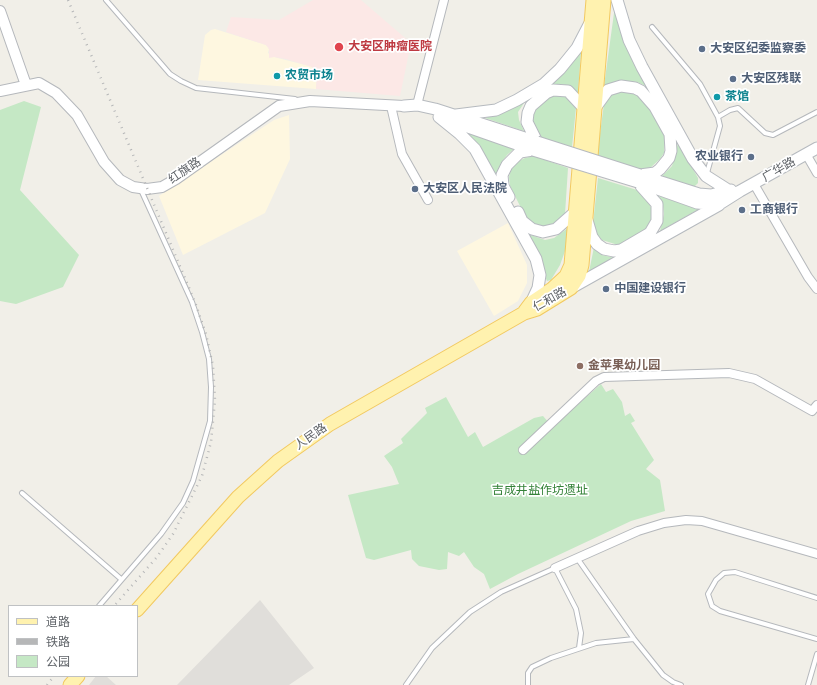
<!DOCTYPE html>
<html>
<head>
<meta charset="utf-8">
<style>
  body { margin:0 }
  #map { position:relative; width:817px; height:685px; overflow:hidden; background:#f1efe8; font-family:Signika,"Noto Sans SC",sans-serif }
  canvas { display:block }
  .legend { position:absolute; left:8px; top:605px; width:130px; height:72px; box-sizing:border-box; background:#fff; border:1px solid #bfc1c3; margin:0; padding:5px 7px; list-style:none; font-size:12px; color:#5f6368 }
  .legend li { display:flex; align-items:center; gap:8px; height:20px }
  .legend b { width:20px; border:1px solid #bfc1c3 }
</style>
</head>
<body>
<div id="map">
<canvas width="817" height="685"></canvas>
<ul class="legend">
<li><b style="height:5px;background:#fff2af"></b>道路</li>
<li><b style="height:5px;background:#b6b7b8"></b>铁路</li>
<li><b style="height:11px;background:#c5e8c5"></b>公园</li>
</ul>
</div>
<script>
const g = document.querySelector('canvas').getContext('2d');
g.lineJoin = 'round';
function fillPath(path, color) { g.fillStyle = color; g.fill(path, 'evenodd'); }
const toPath = rows => new Path2D(rows.map(r => 'M' + r).join(''));
function strokePath(path, color, width, dash) { g.strokeStyle = color; g.lineWidth = width; g.lineCap = dash ? 'butt' : 'round'; g.setLineDash(dash || []); g.stroke(path); }
function drawText(font, color, halo, rows, align = 'center') {
  g.font = font + ' Signika,"Noto Sans SC",sans-serif'; g.lineWidth = 3.5; g.setLineDash([]); g.textBaseline = 'middle'; g.strokeStyle = halo; g.fillStyle = color; for (const [text, x, y, turn = 0] of rows) {
    g.save(); g.translate(x, y); g.rotate((+turn || 0) * Math.PI / 180); g.textAlign = isNaN(turn) ? turn : align; if (halo) g.strokeText(text, 0, 0); g.fillText(text, 0, 0); g.restore();
  }
}
fillPath(toPath([
  [215,29,266,45,269,49,268,53,274,57,313,67,317,73,316,89,198,80,205,35,211,30],
  [289,115,290,159,265,213,183,255,159,196,274,120],
  [508,223,527,265,527,283,518,301,494,316,457,251]
]), '#fef7e0');
fillPath(toPath([
  [260,600,314,668,289,685,177,685],
  [96,676,106,676,116,685,89,685]
]), '#e0deda');
fillPath(toPath([
  [313,0,361,0,411,43,400,96,316,89,317,73,312,72,312,67,286,59,274,57,269,58,269,49,266,45,226,32,231,17,279,20]
]), '#fce8e6');
fillPath(toPath([
  [614,13,616,13,648,87,637,82,624,81,604,86],
  [581,52,578,93,569,86,561,84,549,87,560,77],
  [623,91,637,95,649,107,665,135,664,153,660,159,650,168,642,170,597,155,604,104,611,94],
  [552,95,567,96,576,108,572,147,540,137,530,124,532,111],
  [24,101,41,107,20,190,79,255,63,287,16,304,0,301,0,110],
  [524,103,518,112,519,120,524,131,485,118],
  [467,132,515,148,507,155,501,163,497,180,480,149],
  [678,143,698,178,698,183,694,187,661,177,672,166],
  [534,156,568,168,565,214,557,222,546,226,538,226,530,221,524,214,510,186,509,177,511,169,517,162,525,158],
  [598,178,637,190,649,202,652,211,652,221,645,231,618,245,602,240,596,233,593,223],
  [659,196,699,209,660,231,664,214,663,206],
  [568,228,565,251,560,265,551,280,547,281,525,233,545,240,554,238],
  [594,247,602,255,615,258,589,272],
  [601,384,606,392,613,389,622,402,625,416,630,413,635,421,631,423,654,460,646,469,660,480,665,511,631,521,518,574,490,589,484,574,474,567,464,552,459,556,448,552,447,569,439,570,419,566,412,559,411,550,374,560,366,558,348,495,399,484,392,467,384,456,403,443,401,439,427,413,425,408,446,397,468,437,475,432,483,447,534,418,543,416,550,424,561,419]
]), '#c5e8c5');
const service = toPath([
  [106,0,170,74,181,81,196,88,295,99],
  [652,27,700,84,718,117,720,126,707,173],
  [718,117,730,110,738,108,765,133,773,135,817,112],
  [22,493,121,579],
  [577,558,634,639,663,675,673,682,681,685],
  [817,598,735,572,724,573,716,580,708,594,712,606,720,611,817,639],
  [99,606,161,534,183,503,193,481,210,421,211,387,209,359,202,332,192,302,141,190],
  [406,685,432,648,470,612,501,592,555,568,576,609,581,633,579,648],
  [528,685,528,673,532,667,551,658,596,643,634,639],
  [808,685,817,654]
]);
const minor = toPath([
  [417,105,444,0],
  [391,106,402,154,428,200],
  [806,154,817,173],
  [754,184,808,277,817,289],
  [523,450,596,381,604,377,729,373,755,379,812,411,817,405],
  [555,568,638,531,664,523,686,520,702,521,817,554]
]);
const tertiary = toPath([
  [0,11,26,85],
  [0,91,39,83,56,93,77,115,104,162,120,180,133,187,147,189,162,187,176,179,279,106,310,101,404,106]
]);
const secondary = toPath([
  [617,0,629,40,642,67,693,159,706,176,728,190],
  [404,106,417,105,435,109,537,142],
  [595,108,608,90,621,86,635,88,641,91,655,107,670,134,671,151,669,158,660,169,655,173,640,175],
  [456,115,496,110,517,100,544,84,560,69,577,48,590,23],
  [439,117,460,134,475,149,536,259,540,275,538,288,531,303],
  [451,121,531,149],
  [537,142,527,122,528,113,531,106,546,93,553,90,568,91,583,107],
  [642,176,699,194,711,195,731,190],
  [638,182,697,203,710,204,721,203,740,191,817,148],
  [509,197,503,186,502,175,507,165,520,152,533,150],
  [518,212,522,221,532,229,543,232,556,229,574,213],
  [587,220,592,237,597,244,604,249,614,251,621,250,650,233,657,221,657,204,641,186],
  [571,288,719,205]
]);
const primary = toPath([
  [525,311,531,303,552,289,566,276,571,265,593,0],
  [137,610,238,497,278,461,330,424,524,313,537,309,571,288,579,276,582,265,604,0],
  [70,685,78,676]
]);
strokePath(service, '#b5b8bc', 6);
strokePath(minor, '#b5b8bc', 10);
strokePath(tertiary, '#b5b8bc', 12);
strokePath(secondary, '#b6babf', 13);
strokePath(primary, '#f2c960', 15);
strokePath(service, '#fff', 4);
strokePath(minor, '#fff', 8);
strokePath(tertiary, '#fff', 10);
strokePath(secondary, '#fff', 11);
strokePath(primary, '#fff2af', 13);
strokePath(toPath([
  [68,0,195,302,206,334,213,366,215,400,211,442,202,476,173,534,157,557,114,606],
  [47,685,54,676]
]), '#b6b7b8', 2.5, [1, 5]);
const secondaryBridge = toPath([
  [537,142,640,175],
  [533,150,638,182]
]);
strokePath(secondaryBridge, '#b6babf', 13, []);
strokePath(secondaryBridge, '#fff', 11);
for (const [x, y, r, color] of [
  [339,47,5,"#e0444e"],
  [702,49,4,"#5c6f8a"],
  [277,76,4,"#0f9aa8"],
  [733,79,4,"#5c6f8a"],
  [717,97,4,"#0f9aa8"],
  [751,157,4,"#5c6f8a"],
  [415,189,4,"#5c6f8a"],
  [742,210,4,"#5c6f8a"],
  [606,289,4,"#5c6f8a"],
  [580,366,4,"#8d6e63"]
]) { const dot = new Path2D(); dot.arc(x, y, r, 0, 2 * Math.PI); g.fillStyle = color; g.fill(dot); strokePath(dot, '#fff', 1.5); }
drawText('bold 12px', '#be3a42', '#fff', [
  ["大安区肿瘤医院",348,47]
], 'left');
drawText('bold 12px', '#4e5e75', '#fff', [
  ["大安区纪委监察委",710,49],
  ["大安区残联",741,79],
  ["农业银行",743,157,"right"],
  ["大安区人民法院",423,189],
  ["工商银行",750,210],
  ["中国建设银行",614,289]
], 'left');
drawText('bold 12px', '#0d838f', '#fff', [
  ["农贸市场",285,76],
  ["茶馆",725,97]
], 'left');
drawText('12px', '#5f6368', '#fff', [
  ["广华路",779,170,-30],
  ["红旗路",185,171,-34],
  ["仁和路",550,300,-29],
  ["人民路",311,437,-35]
]);
drawText('bold 12px', '#785e54', '#fff', [
  ["金苹果幼儿园",588,366]
], 'left');
drawText('12px', '#348238', '#fff', [
  ["吉成井盐作坊遗址",540,491]
]);
</script>
</body>
</html>
